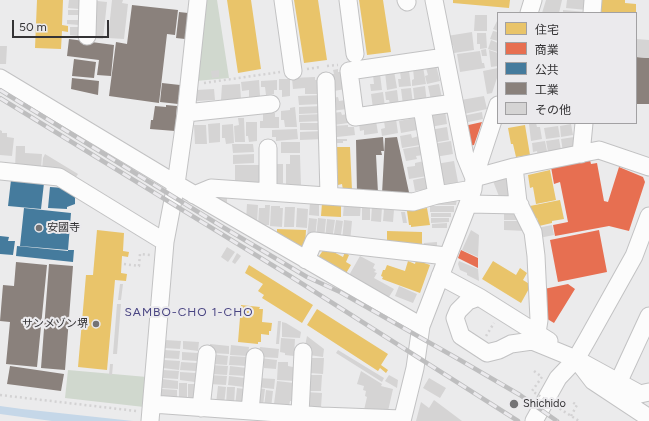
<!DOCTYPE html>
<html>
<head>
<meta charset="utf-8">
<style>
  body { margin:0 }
  #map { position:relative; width:649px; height:421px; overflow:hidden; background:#ebebec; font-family:Figtree,"Noto Sans JP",sans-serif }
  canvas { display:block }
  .legend { position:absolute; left:497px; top:12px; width:140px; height:112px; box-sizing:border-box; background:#ebeaed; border:1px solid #a2a1a3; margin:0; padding:5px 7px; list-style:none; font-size:12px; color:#343335 }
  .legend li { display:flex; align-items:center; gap:8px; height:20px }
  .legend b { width:20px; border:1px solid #a2a1a3 }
  .scale { position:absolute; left:12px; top:20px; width:97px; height:18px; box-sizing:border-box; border:2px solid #343335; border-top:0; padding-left:5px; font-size:12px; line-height:14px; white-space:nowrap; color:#343335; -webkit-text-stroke:3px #ebeaed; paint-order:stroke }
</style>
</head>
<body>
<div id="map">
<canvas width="649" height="421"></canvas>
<ul class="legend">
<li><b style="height:11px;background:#e9c46a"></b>住宅</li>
<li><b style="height:11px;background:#e76f51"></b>商業</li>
<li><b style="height:11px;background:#457b9d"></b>公共</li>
<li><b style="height:11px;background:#8a817c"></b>工業</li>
<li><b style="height:11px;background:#d5d4d4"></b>その他</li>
</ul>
<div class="scale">50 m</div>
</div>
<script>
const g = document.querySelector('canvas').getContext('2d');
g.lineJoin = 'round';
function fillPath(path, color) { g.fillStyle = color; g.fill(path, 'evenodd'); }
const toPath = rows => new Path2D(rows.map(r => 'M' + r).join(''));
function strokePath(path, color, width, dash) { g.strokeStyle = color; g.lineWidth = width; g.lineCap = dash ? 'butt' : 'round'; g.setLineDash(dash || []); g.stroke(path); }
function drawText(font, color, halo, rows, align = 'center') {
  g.font = font + ' Figtree,"Noto Sans JP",sans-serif'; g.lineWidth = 4; g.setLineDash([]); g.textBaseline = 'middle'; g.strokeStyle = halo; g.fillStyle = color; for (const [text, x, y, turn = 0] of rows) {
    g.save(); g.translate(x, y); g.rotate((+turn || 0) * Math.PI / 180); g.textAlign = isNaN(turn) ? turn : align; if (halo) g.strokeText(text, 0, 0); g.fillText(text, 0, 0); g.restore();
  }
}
fillPath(toPath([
  [207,0,217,0,229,78,196,81],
  [68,370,147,377,144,407,65,398]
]), '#d0d8ce');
fillPath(toPath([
  [0,406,22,409,133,421,52,421,0,414]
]), '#c5d7e8');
fillPath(toPath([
  [37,0,63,0,62,25,68,26,68,32,62,31,61,49,35,48],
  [227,0,251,0,261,69,238,73],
  [294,0,318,0,327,60,304,63],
  [359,0,383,0,391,52,367,55],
  [453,0,510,0,509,8,453,3],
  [599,0,625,0,625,3,636,4,636,13,598,13],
  [525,125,530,155,516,157,513,144,511,144,508,128],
  [336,147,350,147,352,190,343,190,342,184,338,185],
  [550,170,556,200,536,204,533,187,530,188,528,175],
  [560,200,564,219,552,221,552,223,539,226,537,218,534,218,530,206],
  [322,203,341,204,341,217,321,216],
  [427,208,430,225,411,227,411,225,409,225,407,211],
  [277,229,306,230,305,248,303,250,277,238],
  [97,230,124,233,123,251,129,252,128,257,122,256,121,273,127,274,126,281,115,280,107,370,78,367,86,275,93,275],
  [387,231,422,232,422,245,387,247],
  [324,249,329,252,330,250,343,257,345,252,349,255,346,262,351,265,345,275,317,259],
  [416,260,430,265,420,293,382,279,383,277,381,276,383,270,385,270,387,265,405,271,408,261,415,264],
  [493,261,516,275,520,268,527,273,523,280,531,285,521,303,482,279],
  [249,265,313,305,302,323,262,298,264,295,258,291,263,284,245,273],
  [241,305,260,307,259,309,263,309,262,322,272,323,271,331,269,331,269,335,261,334,261,342,258,342,258,344,238,342],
  [317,309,388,354,381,365,388,370,386,373,380,368,378,371,307,325]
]), '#e9c46a');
fillPath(toPath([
  [482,122,474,145,468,146,464,126],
  [590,160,591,164,597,163,604,201,608,202,619,167,643,177,645,182,629,231,609,226,555,236,553,225,568,222,560,182,554,184,551,167],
  [599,230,607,272,558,282,550,240],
  [461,250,478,258,478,268,458,258],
  [568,284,575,289,554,323,544,317,544,289]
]), '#e76f51');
fillPath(toPath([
  [11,180,44,183,41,209,8,206],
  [50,187,64,188,75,195,75,204,67,207,67,209,48,208],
  [24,208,71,213,68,250,20,246],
  [0,236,9,237,8,241,15,241,13,255,0,254],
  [17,246,68,251,68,250,74,250,73,262,16,256]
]), '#457b9d');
fillPath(toPath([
  [132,5,178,10,175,35,167,34,159,103,109,96,116,42,127,44],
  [179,12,188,13,185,39,176,38],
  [69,39,114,45,111,76,97,75,99,60,67,56],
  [636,57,649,58,649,104,636,104],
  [74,59,96,62,94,78,72,76],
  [72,78,99,81,98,95,71,89],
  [162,83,180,85,178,104,160,102],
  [166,105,177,106,175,131,150,129,151,120,153,120,155,106,166,107],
  [383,137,384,151,381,151,382,155,376,155,378,193,357,193,356,140],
  [397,137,410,197,382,194,385,138],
  [16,262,47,265,37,367,6,364,10,322,0,321,3,285,14,286],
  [49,264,73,266,65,370,41,368],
  [10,366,64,374,61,391,7,384]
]), '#8a817c');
fillPath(toPath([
  [69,0,80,0,79,9,68,8],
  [112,0,123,0,122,3,128,4,124,39,108,38],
  [546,0,562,0,559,13,542,13],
  [567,0,587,0,587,10,566,8],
  [97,1,107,2,103,39,93,38],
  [68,10,80,10,80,15,68,15],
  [563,10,587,12,586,13,563,13],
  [475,15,487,15,487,31,474,31],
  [498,19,498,31,493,29],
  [67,20,79,20,79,25,67,24],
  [70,27,78,27,78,36,70,35],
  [493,31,498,32,498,41,490,39],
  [472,32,474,50,454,53,453,45,448,46,447,36],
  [477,33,486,33,487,48,480,49,480,44,477,44],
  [636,39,649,40,649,58,636,57],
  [491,40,498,43,498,52,488,49],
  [0,46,7,46,6,64,0,64],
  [486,49,487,56,482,56,481,50],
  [489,50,498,53,498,66,491,67],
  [480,51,482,63,484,63,485,68,460,72,457,54],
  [436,65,440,81,427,84,425,76,428,75,426,68],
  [423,67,426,84,412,86,412,80,414,79,413,68],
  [498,68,498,75,492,93,487,94,483,71],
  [338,69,338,72,342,72,345,89,334,91,331,74,334,74,333,70],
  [219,70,219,77,212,78,211,71],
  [394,71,397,88,387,90,385,72],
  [409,71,411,86,399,87,398,79,401,79,400,72],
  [380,74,382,90,371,91,370,84,374,84,373,75],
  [315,77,315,80,321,79,322,94,305,94,305,88,293,89,292,78],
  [279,79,290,79,290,96,282,97,282,90,279,90],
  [259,80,260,96,249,97,249,90,242,91,241,82],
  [277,80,277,90,274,90,274,94,266,95,265,87,261,87,261,81],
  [240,84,241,99,221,100,222,85],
  [439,84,442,98,431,100,428,86],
  [425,86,427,103,415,105,413,88],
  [411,88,413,104,403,105,401,89],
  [214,89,215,100,197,101,196,90],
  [397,90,399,106,391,107,389,100,386,100,385,92],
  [383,92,385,107,373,108,371,94],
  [322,95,322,104,299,105,298,96],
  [484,96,487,109,464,114,461,100],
  [338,97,339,101,346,100,347,109,331,111,331,98],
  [322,106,322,113,299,114,299,107],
  [295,107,297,127,285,127,284,120,281,120,281,111,290,110,290,108],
  [445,111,447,124,430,127,431,114],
  [341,112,342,115,347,114,348,123,334,125,332,113],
  [482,112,483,119,464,123,462,116],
  [263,113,275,113,275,117,279,117,279,128,260,128,260,121,263,121],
  [323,114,323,121,299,122,299,115],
  [238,118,244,118,245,142,235,142,234,126,239,125],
  [415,118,417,130,401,133,399,121],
  [396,119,398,133,382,136,381,129,385,128,384,121],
  [376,121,378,133,364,135,364,130,360,131,359,124],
  [246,122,257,122,257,141,249,142,248,136,246,136],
  [220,123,220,142,209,143,208,124],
  [300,123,324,123,324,130,300,130],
  [536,123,537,127,540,127,542,139,531,141,529,124],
  [233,124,234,143,226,144,225,138,222,138,222,125],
  [571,124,573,135,561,137,560,126],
  [194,125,206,125,207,144,195,144],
  [348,125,348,127,354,127,355,135,337,137,336,131,333,132,332,126],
  [558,126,560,137,546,139,544,128],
  [447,127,449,140,432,143,430,130],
  [297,129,298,139,276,141,276,137,272,137,272,130],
  [0,130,2,131,2,133,7,133,7,137,14,138,12,156,0,155],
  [323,131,324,139,300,140,300,132],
  [411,134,412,138,419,136,420,145,402,148,400,136],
  [574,137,576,146,572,147,573,151,563,152,561,139],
  [336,139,347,139,347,141,343,141,343,143,336,143],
  [559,139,561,150,548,152,546,141],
  [451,141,453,154,435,157,433,144],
  [545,141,548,156,538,157,537,151,533,152,532,143],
  [281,142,300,142,300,153,281,153],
  [232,144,253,144,254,152,233,153],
  [16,146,25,146,25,153,42,154,41,169,15,168],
  [421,146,423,155,416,156,417,159,406,161,403,149],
  [45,154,78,174,76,177,70,178,42,170,43,158],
  [254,154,254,163,233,164,233,155],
  [290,155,300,155,301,186,286,186,286,164,290,164],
  [424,161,427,176,409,179,407,167,415,166,415,163],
  [454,161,458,182,456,186,444,188,436,164],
  [273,164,283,164,283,183,273,183],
  [235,165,262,165,262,182,235,182],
  [506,176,513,194,500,199,493,181],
  [427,177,428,189,415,191,413,180],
  [211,193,227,194,227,205,217,204],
  [457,199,456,205,432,205,432,203],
  [310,202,319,202,319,216,309,215],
  [344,203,361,203,360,216,343,216],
  [247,204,258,205,257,224,246,221],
  [362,204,370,204,370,220,362,220],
  [265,205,270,205,269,225,258,225,259,208,265,208],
  [271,206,280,206,280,208,283,208,282,227,270,226],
  [372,206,382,207,381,222,371,221],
  [430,206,454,206,454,212,430,212],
  [285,207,295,207,294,227,284,227],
  [297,208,308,209,307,228,296,227],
  [384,209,394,210,393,222,383,221],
  [504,209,517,210,523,220,504,220],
  [401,212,405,212,407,223,403,223],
  [431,213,451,213,451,217,431,217],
  [309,218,317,219,315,238,307,237],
  [318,218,326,219,324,239,316,238],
  [431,218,449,218,449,222,431,223],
  [327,219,335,220,332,240,325,239],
  [336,220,343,221,340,241,333,240],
  [344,220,352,221,350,242,342,241],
  [504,221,523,221,526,231,504,230],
  [447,223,447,228,432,228,432,224],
  [552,225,554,235,539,238,537,228],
  [471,230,479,235,478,257,462,250],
  [437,242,437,251,424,251,424,243],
  [227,247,235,252,228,262,221,257],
  [237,253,241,256,235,264,232,262],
  [360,256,375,264,373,268,376,270,374,272,377,273,374,278,394,289,387,300,348,277],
  [459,261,478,269,479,281,467,275,467,273,460,270,458,264],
  [120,284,123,284,121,300,118,300],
  [399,286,417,294,413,303,395,296],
  [117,304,121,304,117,354,113,354],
  [278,321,281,321,279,344,276,344],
  [282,322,286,323,301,332,300,338,282,337],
  [307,336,324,349,323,357,309,355,310,347,305,346],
  [281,338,295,339,294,356,285,355,285,353,280,352],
  [165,340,181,341,180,349,164,348],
  [183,341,199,342,198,351,183,349],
  [210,344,229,346,229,354,210,353],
  [231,345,249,347,248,356,230,355],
  [260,347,279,349,278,358,259,357],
  [164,350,180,351,179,359,164,358],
  [338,350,384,378,382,382,336,353],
  [182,352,198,353,197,361,182,360],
  [211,354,228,356,227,365,211,364],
  [230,356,248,357,247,366,229,365],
  [260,358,277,360,276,369,264,368,264,363,260,363],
  [310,358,324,358,323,374,310,373],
  [164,360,180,361,179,370,163,368],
  [181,362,197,363,196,371,180,370],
  [278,362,288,362,288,366,293,367,293,372,295,372,295,381,277,380],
  [110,364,113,364,112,375,109,375],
  [211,365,228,366,227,375,210,374],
  [230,366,247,368,246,376,229,375],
  [163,370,179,371,178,379,162,378],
  [361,371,382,384,381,386,393,389,388,411,376,409,376,412,364,410,367,397,365,396,366,391,363,390,364,386,357,384],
  [180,372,196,373,195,382,180,380],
  [210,375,227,376,226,385,209,384],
  [309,375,322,375,321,391,309,391],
  [389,375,398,380,397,388,385,381],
  [229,376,245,378,244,387,228,385],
  [258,378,275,379,274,389,257,387],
  [429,378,446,388,440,398,423,388],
  [162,379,178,381,178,389,162,388],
  [277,381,294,383,292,401,290,401,289,406,274,404],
  [179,383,187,383,187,399,179,398],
  [188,384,196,384,196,400,188,399],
  [218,386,226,387,224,405,216,404],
  [227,387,235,387,234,406,226,405],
  [237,388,245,389,243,407,235,406],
  [256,388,265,389,263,406,254,406],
  [162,389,177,390,177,399,161,397],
  [266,390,273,391,271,408,264,407],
  [305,392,322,393,321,407,307,407],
  [434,400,462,421,416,421,421,402,429,408]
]), '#d5d4d4');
const minor = toPath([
  [283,0,293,71],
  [348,0,355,54],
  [406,0,407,2],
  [434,0,465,156,474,178,514,167,599,150,649,167],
  [529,13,533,0],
  [592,13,593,0],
  [87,36,88,0],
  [445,57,349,71,355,117,454,103],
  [0,78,176,184,421,326],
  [326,81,329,196],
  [422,108,437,195],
  [186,113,271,104],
  [581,154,584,123],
  [514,167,518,202,533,232,536,256,539,320,537,333],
  [0,171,59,177,165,242],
  [268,192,268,148],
  [194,195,211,188,413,202,437,195,473,189],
  [468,204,520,205],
  [306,260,314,241,446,256],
  [440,276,479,297,549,341],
  [479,297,468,301,458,311,455,318,461,336,487,353,499,350,511,344,532,341,576,359,640,394,649,392],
  [580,364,593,381,649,418],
  [618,383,649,316],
  [152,404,321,416,402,419],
  [201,408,207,354],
  [250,411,255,357],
  [300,414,303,352],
  [150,421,165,242,176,184,186,113,198,0],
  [402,421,415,368,421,326,468,204,473,189,474,178,498,105],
  [534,421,558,378,576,359,587,340,634,256,649,216]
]);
strokePath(minor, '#c2c2c3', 19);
strokePath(toPath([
  [327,66,338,65],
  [307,69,320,67],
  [204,83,280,72],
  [124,264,139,266,140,254,150,255],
  [486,336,494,323],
  [0,395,136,411],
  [571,416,577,405,572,402]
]), '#d3d2d3', 2.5, [2, 3]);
strokePath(minor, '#fcfcfc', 17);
const rail = toPath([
  [0,90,221,226,307,277,340,292,460,360,520,395,557,421],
  [0,98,290,276,518,421]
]);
strokePath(rail, '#bebebf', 4.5);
strokePath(rail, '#ebeaed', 3, [9]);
strokePath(toPath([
  [534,371,542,377,532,391,579,421]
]), '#d3d2d3', 2.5, [2, 3]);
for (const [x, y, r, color] of [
  [39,228,4,"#747375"],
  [96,324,4,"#747375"],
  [514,404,5,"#747375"]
]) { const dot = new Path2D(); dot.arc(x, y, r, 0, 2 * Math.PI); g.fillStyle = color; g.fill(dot); strokePath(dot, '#ebeaed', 1.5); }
drawText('11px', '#343335', '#ebeaed', [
  ["安國寺",47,228],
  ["サンメゾン堺",88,324,"right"],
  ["Shichido",523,404]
], 'left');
g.letterSpacing = '1px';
drawText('12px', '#494582', '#ebeaed', [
  ["SAMBO-CHO 1-CHO",189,312]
]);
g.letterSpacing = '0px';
</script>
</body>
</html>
